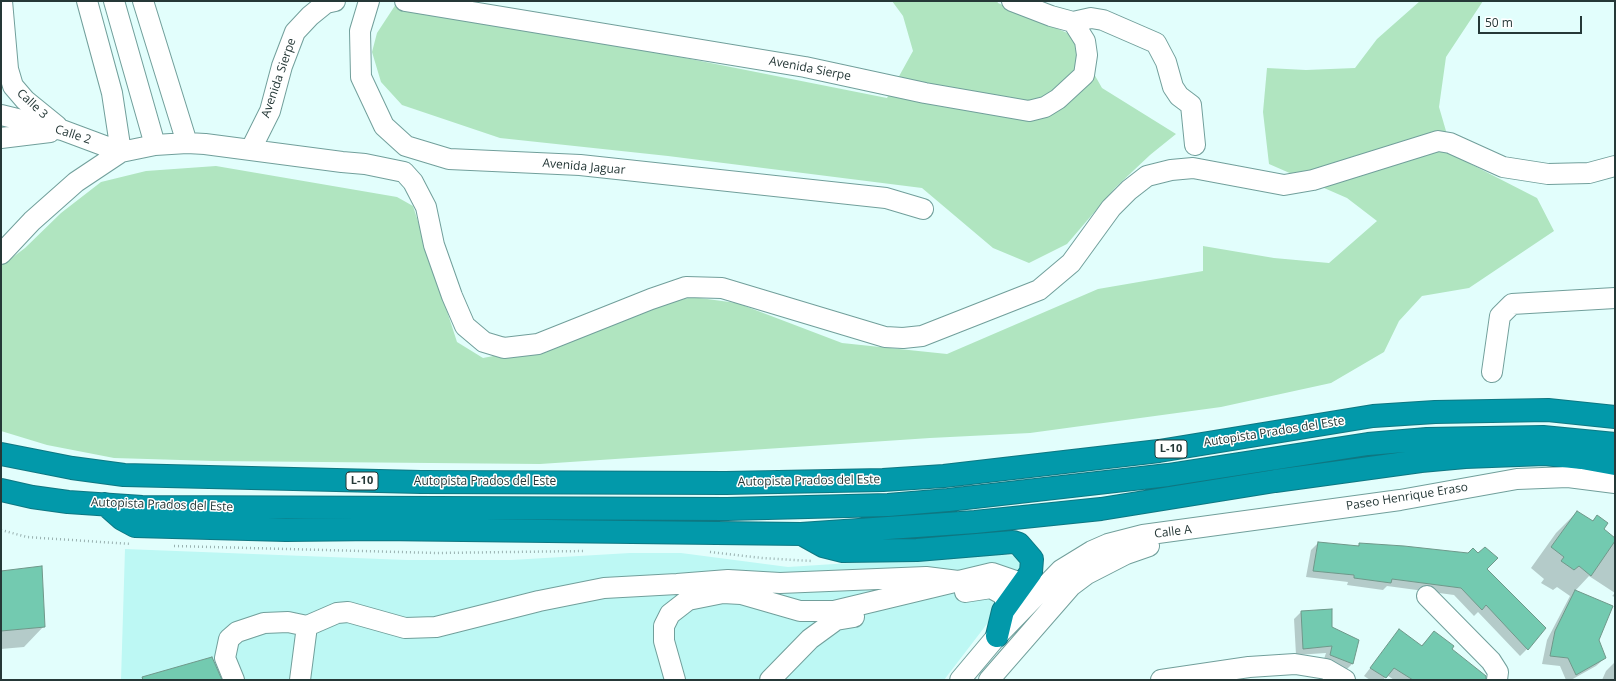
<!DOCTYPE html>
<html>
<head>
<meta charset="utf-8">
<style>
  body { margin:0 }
  #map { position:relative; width:1616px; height:681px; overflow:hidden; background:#e2fefc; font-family:"Open Sans",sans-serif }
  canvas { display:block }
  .frame { position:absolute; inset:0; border:2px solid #253837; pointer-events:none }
  .scale { position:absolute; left:1478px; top:16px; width:104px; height:18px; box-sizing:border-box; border:2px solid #253837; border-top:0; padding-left:5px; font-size:12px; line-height:14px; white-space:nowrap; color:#253837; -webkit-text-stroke:3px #fff; paint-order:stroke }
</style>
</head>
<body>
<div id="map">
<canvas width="1616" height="681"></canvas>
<div class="frame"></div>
<div class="scale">50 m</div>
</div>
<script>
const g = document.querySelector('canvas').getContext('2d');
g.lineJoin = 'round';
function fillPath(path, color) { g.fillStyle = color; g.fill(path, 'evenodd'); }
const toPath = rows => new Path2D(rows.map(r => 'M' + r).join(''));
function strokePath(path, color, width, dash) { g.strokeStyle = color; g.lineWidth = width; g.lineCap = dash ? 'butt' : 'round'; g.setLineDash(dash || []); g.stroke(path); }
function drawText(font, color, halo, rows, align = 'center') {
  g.font = font + ' "Open Sans",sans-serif'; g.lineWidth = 3; g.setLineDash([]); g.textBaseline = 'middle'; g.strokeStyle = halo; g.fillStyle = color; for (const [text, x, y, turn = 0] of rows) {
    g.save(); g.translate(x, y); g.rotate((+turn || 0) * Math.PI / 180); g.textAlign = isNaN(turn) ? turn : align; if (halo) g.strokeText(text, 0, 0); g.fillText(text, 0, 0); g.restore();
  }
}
fillPath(toPath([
  [125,549,407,560,511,560,630,553,681,553,788,567,989,554,1020,556,1026,573,944,680,121,680]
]), '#bdf8f4');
fillPath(toPath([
  [398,1,887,98,913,51,903,16,892,1,997,1,998,3,1072,35,1102,88,1176,134,1150,155,1115,188,1067,244,1029,263,993,248,922,188,668,156,500,138,402,105,381,82,372,52,377,33],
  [1420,1,1483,1,1446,57,1439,107,1453,155,1537,198,1554,231,1469,288,1422,296,1399,321,1384,352,1331,383,1221,407,1030,433,930,438,540,464,214,461,114,458,47,445,1,431,1,266,25,248,61,213,101,182,146,171,216,166,397,197,413,206,457,342,483,358,540,347,617,316,692,297,737,303,842,343,947,354,1098,289,1203,271,1203,246,1274,258,1329,263,1377,221,1347,198,1269,164,1263,112,1267,68,1306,70,1355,68,1377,39]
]), '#b0e5c0');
fillPath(toPath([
  [1577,512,1592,521,1597,516,1603,529,1615,540,1615,597,1612,596,1615,593,1589,576,1575,591,1605,658,1596,666,1571,680,1566,680,1560,666,1542,664,1547,640,1570,596,1557,587,1553,590,1541,583,1544,579,1531,568,1556,533],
  [1318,543,1356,547,1360,544,1485,569,1527,649,1520,656,1478,612,1474,616,1454,595,1387,586,1383,590,1347,585,1348,582,1306,577,1311,550],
  [1,572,44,626,24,647,1,649],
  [1301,612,1358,640,1352,664,1345,671,1323,662,1326,653,1296,655,1294,619],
  [1399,631,1421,646,1434,632,1480,680,1394,680,1387,675,1383,680,1370,680,1364,676],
  [1614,663,1615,680,1602,680,1606,671]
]), '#0003');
const building = toPath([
  [1577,511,1593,521,1597,515,1608,523,1604,529,1615,538,1615,541,1591,576,1579,566,1574,570,1561,561,1564,557,1551,547,1577,511],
  [1318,542,1359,546,1359,543,1404,546,1468,553,1473,548,1478,553,1485,547,1498,558,1487,569,1546,628,1528,650,1486,605,1482,610,1461,588,1392,579,1391,583,1354,578,1354,575,1313,571,1318,542],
  [42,566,45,627,1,631,1,571,42,566],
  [1575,590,1613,606,1599,640,1606,658,1576,675,1568,658,1550,656,1555,631,1575,590],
  [1332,609,1332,627,1359,640,1353,664,1330,655,1332,646,1303,649,1301,611,1332,609],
  [1399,629,1422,646,1434,631,1454,646,1452,649,1486,676,1486,680,1413,680,1394,668,1386,678,1370,668,1399,629],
  [212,657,222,680,143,680,142,677,212,657]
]);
fillPath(building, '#73cab0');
strokePath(building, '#6f988a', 1);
const minor = toPath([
  [2,1,8,69,13,86,25,100,57,126],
  [114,1,155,145],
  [143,1,187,143],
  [369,1,360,31,361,77,384,126,406,146,449,159,580,165,886,198,923,209],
  [405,1,805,67,925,93,1029,111,1045,107,1058,99,1084,75,1087,55,1085,41,1073,22,1051,16,1012,1],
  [1073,22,1091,18,1103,20,1156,43,1166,62,1173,87,1179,96,1191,105,1195,145],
  [1,115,62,130,121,152,112,93,87,1],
  [1,138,50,132],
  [251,149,270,111,282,66,295,32,310,16,326,3,335,1],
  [1,254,32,221,76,182,121,152,155,145,187,143,205,144,342,162,365,164,404,172,413,182,426,207,434,245,452,296,465,326,484,342,504,348,538,344,651,299,686,287,722,288,885,337,903,338,922,336,1039,290,1071,263,1111,208,1129,190,1147,176,1171,170,1193,168,1284,185,1313,180,1438,141,1450,143,1503,167,1548,174,1589,173,1615,166],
  [1492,372,1500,316,1512,304,1615,298],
  [965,592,991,588,1002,594,1008,604],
  [1427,596,1491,661,1498,672,1497,680],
  [234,680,225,658,229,639,237,632,264,623,288,622,307,626,337,613,348,612,405,628,436,627,539,601,604,588,677,584,728,580,780,583,926,577,958,581],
  [300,680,307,626],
  [675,680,664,641,664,626,670,614,688,600,723,593,741,594,800,611,834,611,992,573,1024,584],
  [770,680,810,639,836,620,854,617],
  [960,680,997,636,1061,570,1092,551,1108,544,1143,535,1400,500,1517,479,1568,477,1615,483],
  [989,680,1071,586,1087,574,1126,554,1149,546],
  [1161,680,1249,667,1295,664,1326,669,1345,680]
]);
const highway = toPath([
  [1,454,72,468,124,475,421,482,726,483,883,480,944,476,1159,451,1373,416,1435,412,1548,410,1615,417],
  [1,490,32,497,68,502,142,507,727,509,888,505,948,500,1168,475,1368,444,1427,439,1543,437,1615,444],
  [105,504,122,519,135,526,286,530,379,529,801,534,975,522,1101,509,1275,481,1421,461,1465,457,1545,454,1582,458,1615,464],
  [805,536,823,546,843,551,917,550,1013,542,1019,544,1032,559,1031,572,1003,611,997,636]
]);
strokePath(minor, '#719f9b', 22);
strokePath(highway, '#0e7782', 24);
strokePath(toPath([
  [1,530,27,537,131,544],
  [174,546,437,553,585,551],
  [710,552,762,558,812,561]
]), '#99b1b0', 2.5, [1, 3]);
strokePath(minor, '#fff', 20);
strokePath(highway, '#0299aa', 22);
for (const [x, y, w] of [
  [1171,449,32],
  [362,481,32]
]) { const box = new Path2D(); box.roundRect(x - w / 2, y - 9, w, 18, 3); g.fillStyle = '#fff'; g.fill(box); strokePath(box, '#253837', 1); }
drawText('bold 11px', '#253837', null, [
  ["L-10",1171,449],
  ["L-10",362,481]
]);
drawText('12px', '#253837', '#fff', [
  ["Avenida Sierpe",810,69,11],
  ["Avenida Sierpe",279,78,-71],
  ["Calle 3",32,104,43],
  ["Calle 2",73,135,18],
  ["Avenida Jaguar",584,167,5],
  ["Autopista Prados del Este",1274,432,-9],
  ["Autopista Prados del Este",809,481,-1],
  ["Autopista Prados del Este",485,482],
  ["Paseo Henrique Eraso",1407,497,-9],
  ["Autopista Prados del Este",162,505,2],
  ["Calle A",1173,532,-7]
]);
</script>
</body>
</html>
